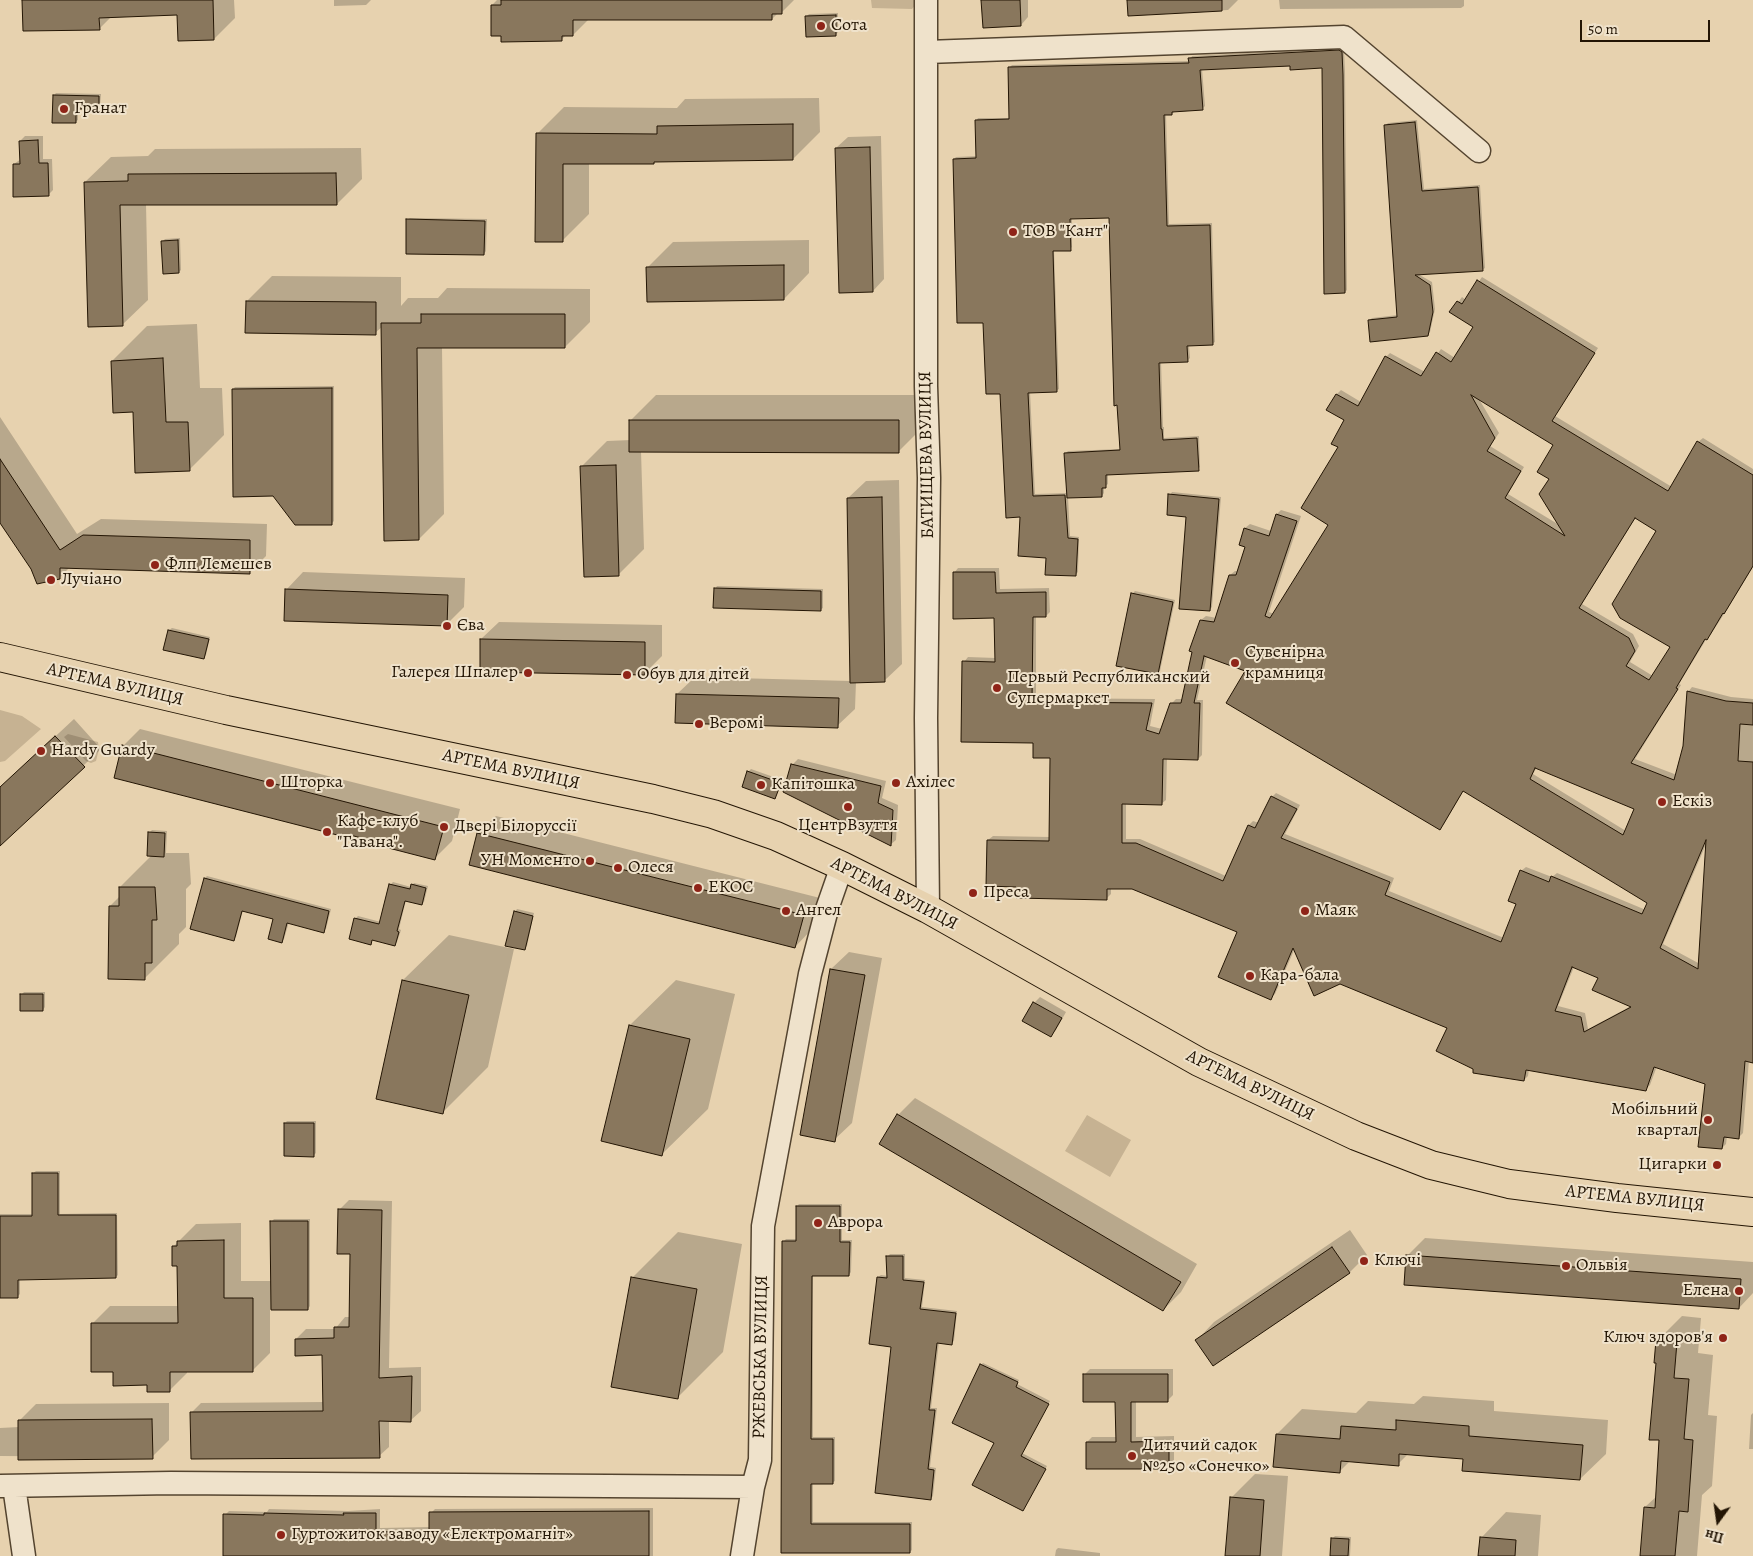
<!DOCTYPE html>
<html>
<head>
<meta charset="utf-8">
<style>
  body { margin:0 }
  #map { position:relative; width:1753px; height:1556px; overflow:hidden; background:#e7d2af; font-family:Alegreya,serif }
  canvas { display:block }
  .north { position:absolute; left:1693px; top:1496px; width:50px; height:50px; -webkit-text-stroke:4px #efe2cb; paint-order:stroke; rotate:194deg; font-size:14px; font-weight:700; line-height:20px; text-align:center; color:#231504 }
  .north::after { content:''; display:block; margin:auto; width:18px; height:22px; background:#231504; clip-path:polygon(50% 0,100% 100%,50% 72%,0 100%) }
  .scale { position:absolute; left:1580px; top:20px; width:130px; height:22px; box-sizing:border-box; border:2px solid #231504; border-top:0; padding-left:6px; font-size:15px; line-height:18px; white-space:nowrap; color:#231504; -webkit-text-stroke:4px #efe2cb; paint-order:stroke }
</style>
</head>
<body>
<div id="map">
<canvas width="1753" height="1556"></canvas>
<div class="north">Пн</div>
<div class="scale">50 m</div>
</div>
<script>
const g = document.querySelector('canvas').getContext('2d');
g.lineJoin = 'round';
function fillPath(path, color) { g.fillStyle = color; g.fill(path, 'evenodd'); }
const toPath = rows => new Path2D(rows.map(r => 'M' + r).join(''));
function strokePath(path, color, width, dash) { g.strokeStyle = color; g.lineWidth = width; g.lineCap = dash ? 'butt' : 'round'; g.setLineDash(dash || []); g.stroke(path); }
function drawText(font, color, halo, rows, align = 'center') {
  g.font = font + ' Alegreya,serif'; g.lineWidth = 4; g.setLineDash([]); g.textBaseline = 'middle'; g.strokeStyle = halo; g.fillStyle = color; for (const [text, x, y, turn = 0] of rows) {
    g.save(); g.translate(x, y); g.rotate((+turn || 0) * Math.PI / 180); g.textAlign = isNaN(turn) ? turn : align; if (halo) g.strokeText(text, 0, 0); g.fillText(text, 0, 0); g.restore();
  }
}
fillPath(toPath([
  [871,0,920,0,912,9,872,8],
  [0,710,22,716,41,729,5,761,0,762],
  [68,734,98,742,99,749,96,761,91,763,86,761,64,737],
  [1087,1115,1131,1140,1110,1177,1065,1151]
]), '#c6b292');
fillPath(toPath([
  [23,0,234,0,235,18,214,39,179,14,112,16,99,29],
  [334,0,371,0,366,5,334,6],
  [497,0,794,0,781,13,778,13,772,19,589,19,573,35,566,35,561,40,502,35,492,5],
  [982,0,1028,0,1028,17,1021,25],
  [1128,0,1238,0,1228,10,1129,15],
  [1279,0,1464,0,1464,6,1461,8,1280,9],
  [838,13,838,32,836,35,807,16,809,14],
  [1342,48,1344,50,1345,71,1347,290,1345,292,1323,67,1291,64,1202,69,1205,106,1202,109,1175,111,1172,114,1166,114,1169,224,1212,223,1215,342,1212,344,1189,345,1190,358,1187,361,1161,361,1163,427,1164,427,1164,438,1199,436,1200,467,1198,469,1108,473,1108,484,1104,487,1104,493,1102,496,1068,497,1070,536,1079,537,1078,572,1075,575,1047,557,1022,516,1001,393,985,322,954,159,956,157,977,156,976,121,978,118,1011,118,1009,68,1012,65,1190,61,1192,56],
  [1110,217,1121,449,1068,451,1066,453,1068,493,1035,494,1030,392,1056,391,1059,389,1054,250,1070,249,1072,247,1072,218],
  [56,93,101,94,100,106,98,108,78,108,78,120,75,122,54,95],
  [819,98,820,132,793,159,656,160,654,163,589,162,589,214,562,241,537,134,564,107,677,108,685,99],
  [1417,120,1424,189,1480,185,1485,268,1482,270,1418,274,1432,282,1435,309,1430,332,1427,335,1370,320,1372,318,1398,315,1385,126,1388,123],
  [25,136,43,136,43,159,52,159,53,190,48,195,14,164,21,159,20,141],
  [881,136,884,279,873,291,836,148,848,137],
  [361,148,362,179,337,204,146,204,148,300,122,325,85,182,111,157,148,156,155,149],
  [410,218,487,219,486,251,484,254,407,220],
  [180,238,181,270,179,272,163,241,165,239],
  [809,240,809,273,784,299,647,268,673,242],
  [272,276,401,277,401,306,408,298,438,298,447,288,590,289,590,322,565,347,442,347,444,514,419,539,383,326,375,333,247,301],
  [1482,277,1598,348,1555,416,1672,487,1698,442,1703,438,1753,469,1753,567,1728,608,1711,634,1707,638,1679,684,1681,685,1635,759,1677,775,1685,747,1688,692,1692,687,1731,697,1753,699,1753,1061,1749,1060,1743,1133,1739,1137,1727,1136,1726,1144,1722,1148,1706,1083,1657,1066,1650,1085,1646,1089,1529,1069,1528,1076,1524,1080,1475,1068,1449,1027,1295,948,1275,994,1270,998,1239,931,1132,888,1111,887,1111,894,1107,898,1017,885,988,840,993,836,1050,837,1052,757,1035,742,964,662,968,657,996,658,995,617,954,573,958,568,999,568,1000,589,1049,588,1050,612,1046,616,1036,616,1036,698,1155,699,1150,726,1162,729,1171,704,1176,699,1183,699,1201,620,1206,616,1217,618,1230,575,1235,571,1239,571,1247,546,1245,528,1250,524,1271,531,1277,514,1281,510,1301,516,1269,612,1274,614,1329,524,1339,447,1345,420,1328,409,1337,394,1341,390,1361,402,1386,357,1390,353,1425,372,1441,349,1455,358,1474,326,1451,312,1462,297,1466,300],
  [1479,399,1555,444,1550,479,1561,526,1508,494,1524,467,1490,446,1499,433],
  [1636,517,1658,531,1672,647,1653,676,1630,662,1639,646,1633,634,1582,604],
  [1207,656,1247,670,1440,828,1444,824,1464,790,1649,903,1646,910,1557,873,1552,877,1526,867,1521,871,1518,904,1504,938,1389,891,1394,878,1285,834,1300,805,1276,793,1272,797,1259,823,1253,821,1249,825,1226,876,1140,839,1126,839,1126,803,1161,804,1166,800,1167,758,1198,759,1202,755,1203,700,1197,700],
  [1537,767,1635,808,1626,831,1533,774],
  [1707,842,1700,964,1663,944],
  [1574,967,1599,977,1631,1006,1588,1029,1585,1013,1558,1006],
  [197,324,200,388,222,388,224,435,189,470,134,411,112,361,147,326],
  [334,386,334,521,332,523,233,389,235,387],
  [656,395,924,395,924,426,898,452,641,451,644,549,619,574,582,466,607,441,631,440,631,420],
  [0,417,77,534,101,519,267,524,266,556,249,573,70,567,59,578,32,568,0,520],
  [899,480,902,664,884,681,856,682,855,709,837,726,677,694,695,677,851,681,848,498,866,481],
  [1172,492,1221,497,1212,607,1209,610,1188,515,1170,495],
  [303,572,465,578,464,607,446,625,286,590],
  [717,586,823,589,823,608,820,610,715,589],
  [1135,591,1175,600,1160,671,1157,673,1132,594],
  [499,622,662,625,662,656,644,674,481,639],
  [172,628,210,637,206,655,204,658,169,630],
  [74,719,101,749,0,844,0,788],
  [140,729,460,809,452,841,435,858,351,834,349,836,123,746],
  [798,759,886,781,882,798,898,805,896,840,890,845,792,765],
  [751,769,782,780,774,797,748,772],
  [496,816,820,898,812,929,795,947,470,864,478,833],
  [152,830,167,831,166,853,189,853,191,884,186,889,186,927,179,934,179,944,145,978,110,906,120,896,120,887,152,855,149,833],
  [207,876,331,909,326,929,323,931,289,922,284,939,282,942,275,918,243,910,236,937,233,940,205,878],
  [393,882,411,887,414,883,428,886,424,902,422,904,406,900,399,929,401,930,397,942,395,945,373,939,370,943,355,919,358,916,381,922,390,885],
  [517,909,534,913,527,946,524,949,515,912],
  [449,935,514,949,488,1067,442,1113,403,980],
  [849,952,882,958,852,1123,834,1140,831,969],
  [676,980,735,994,708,1109,662,1154,603,1140,630,1025],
  [24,992,45,992,45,1007,43,1010,22,994],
  [1040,997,1066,1012,1056,1030,1051,1035,1034,1003],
  [915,1098,1197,1264,1181,1292,1163,1310,898,1115],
  [287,1121,316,1121,316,1153,314,1155,285,1123],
  [36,1171,60,1171,60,1214,117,1213,118,1275,116,1277,20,1278,20,1294,18,1296,0,1297,0,1214,33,1214,33,1173],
  [349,1200,392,1201,389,1368,421,1367,421,1411,411,1420,389,1420,389,1447,379,1456,191,1413,201,1403,324,1402,323,1354,296,1339,306,1329,335,1329,345,1317,350,1317,351,1253,339,1210],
  [799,1204,842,1204,842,1240,852,1240,851,1272,849,1275,813,1275,813,1437,835,1437,835,1481,832,1483,813,1483,813,1522,912,1522,912,1550,910,1552,783,1551,783,1242,786,1239,797,1239,797,1206],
  [274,1219,310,1219,310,1306,308,1309,270,1309,270,1353,253,1370,187,1371,187,1373,169,1391,114,1371,92,1324,110,1306,179,1306,178,1265,173,1247,196,1224,241,1223,241,1281,272,1281,271,1222],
  [1350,1230,1367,1255,1350,1272,1214,1364,1197,1340,1214,1322],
  [678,1232,742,1244,723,1352,677,1398,632,1278],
  [1425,1238,1753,1262,1753,1293,1739,1308,1407,1256],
  [890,1254,905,1254,905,1278,925,1280,922,1307,957,1311,954,1341,951,1343,939,1342,931,1408,937,1408,930,1467,936,1468,933,1496,931,1498,893,1346,878,1277,881,1275,888,1276,888,1256],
  [1682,1316,1701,1318,1698,1353,1713,1355,1708,1415,1717,1416,1712,1486,1702,1495,1697,1556,1641,1556,1645,1507,1657,1496,1661,1439,1657,1341],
  [983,1363,1019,1380,1017,1384,1050,1401,1022,1453,1047,1466,1023,1510,981,1365],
  [1090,1369,1173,1369,1173,1395,1168,1400,1136,1400,1136,1437,1174,1436,1174,1462,1169,1468,1087,1442,1092,1437,1117,1437,1117,1400,1085,1374],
  [1423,1396,1494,1401,1494,1411,1608,1420,1606,1454,1580,1479,1465,1458,1409,1453,1398,1464,1350,1461,1340,1471,1277,1434,1302,1409,1356,1413,1368,1401,1414,1404],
  [169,1403,169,1440,152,1457,0,1456,0,1428,19,1427,19,1421,36,1404],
  [1753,1413,1753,1449,1749,1449,1751,1415],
  [1255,1474,1288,1476,1282,1556,1226,1556,1231,1498],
  [653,1508,653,1556,224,1556,225,1515,229,1511,267,1512,269,1509,348,1511,380,1509,380,1528,431,1527,431,1513,435,1509],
  [1506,1512,1541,1515,1538,1556,1479,1556,1481,1538],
  [1335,1536,1351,1537,1350,1556,1331,1556,1332,1539],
  [1058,1548,1100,1553,1100,1556,1055,1556,1056,1550]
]), '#0003');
const building = toPath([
  [22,0,213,0,214,40,178,41,177,15,99,18,100,30,23,31,22,0],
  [501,0,782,0,782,14,772,14,772,20,573,20,573,36,562,36,562,41,501,42,501,36,491,36,491,5,501,5,501,0],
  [981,0,1020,0,1021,26,983,28,981,0],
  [1127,0,1222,0,1222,11,1128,16,1127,0],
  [836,15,836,36,806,37,805,16,836,15],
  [1339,50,1342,52,1343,75,1345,293,1324,294,1322,68,1290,70,1290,66,1200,70,1203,110,1172,112,1172,115,1164,115,1167,226,1210,225,1213,345,1187,346,1188,362,1159,363,1161,429,1162,429,1163,440,1197,438,1199,471,1106,475,1106,488,1102,488,1102,497,1067,498,1064,453,1120,450,1117,405,1114,406,1109,218,1070,219,1071,251,1053,251,1057,392,1028,393,1033,496,1065,495,1068,538,1078,539,1076,576,1045,575,1046,558,1018,556,1020,517,1006,518,1000,394,986,394,983,323,957,323,953,159,976,158,975,120,1009,119,1008,67,1189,63,1188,58,1339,50],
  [53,95,99,96,99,109,76,109,76,123,52,123,53,95],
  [1415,122,1422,191,1478,187,1483,271,1415,275,1430,285,1433,312,1428,336,1370,342,1368,320,1397,317,1384,125,1415,122],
  [793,124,793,160,654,162,654,164,563,164,563,242,535,242,536,133,657,134,657,126,793,124],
  [38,140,39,163,48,163,49,196,13,197,13,164,20,164,19,141,38,140],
  [870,147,873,292,839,293,835,148,870,147],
  [336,173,337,205,120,205,123,326,88,327,84,182,128,181,128,174,336,173],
  [406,219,485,221,484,255,406,254,406,219],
  [178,240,179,273,163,274,161,241,178,240],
  [784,265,784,300,647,302,646,267,784,265],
  [1477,280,1595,353,1552,421,1668,491,1697,441,1753,475,1753,566,1724,614,1723,613,1707,640,1705,639,1676,688,1678,689,1631,763,1674,780,1683,746,1687,691,1726,701,1753,703,1753,725,1740,724,1738,761,1753,762,1753,1063,1745,1061,1739,1139,1724,1137,1722,1149,1698,1147,1705,1084,1654,1067,1646,1091,1526,1070,1524,1081,1473,1073,1473,1069,1436,1051,1447,1028,1340,984,1314,996,1293,948,1271,1000,1218,977,1237,932,1132,889,1107,889,1107,900,1016,898,1016,887,986,886,987,840,1049,841,1050,758,1033,758,1033,743,961,742,962,661,995,662,994,618,953,619,953,572,995,572,996,593,1046,592,1046,617,1033,617,1032,702,1152,703,1146,730,1159,734,1170,703,1181,703,1192,652,1189,651,1200,620,1214,622,1229,575,1236,575,1245,547,1239,545,1244,528,1269,536,1276,514,1297,521,1265,616,1270,618,1328,525,1301,508,1338,447,1331,444,1344,420,1326,410,1336,394,1358,406,1385,356,1421,376,1436,352,1451,362,1473,327,1449,312,1457,301,1462,304,1477,280],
  [1471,395,1553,445,1537,472,1549,479,1539,494,1565,536,1505,498,1521,471,1487,451,1495,438,1471,395],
  [1635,518,1656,531,1612,604,1620,618,1670,647,1649,680,1626,666,1635,651,1629,638,1579,608,1635,518],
  [1204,656,1245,671,1226,703,1440,830,1463,791,1647,903,1642,914,1551,876,1549,882,1520,870,1508,901,1516,904,1501,942,1385,895,1390,882,1281,838,1297,809,1271,796,1255,828,1248,825,1223,881,1136,843,1122,843,1122,804,1162,805,1163,759,1198,760,1200,703,1194,703,1204,656],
  [1535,768,1634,809,1623,835,1530,779,1535,768],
  [1706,840,1698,969,1660,948,1706,840],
  [1572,967,1598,978,1592,990,1631,1007,1584,1032,1581,1017,1555,1011,1572,967],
  [246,301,376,302,376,335,245,333,246,301],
  [421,314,565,314,565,348,417,348,419,540,384,541,381,323,421,323,421,314],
  [163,358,166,422,188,422,190,471,135,473,133,412,113,413,111,361,163,358],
  [332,388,332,525,295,525,273,496,233,497,232,389,332,388],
  [629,420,899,420,899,453,629,452,629,420],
  [0,459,60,550,83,535,250,540,250,574,60,568,60,579,37,584,31,569,0,523,0,459],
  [616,465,619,576,584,577,580,466,616,465],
  [1168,494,1219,499,1210,611,1179,609,1186,517,1167,515,1168,494],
  [882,497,885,682,850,683,847,498,882,497],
  [714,588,821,591,821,611,713,608,714,588],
  [285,589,448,595,447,626,284,621,285,589],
  [1131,593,1173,602,1158,674,1116,666,1131,593],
  [168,630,209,639,204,659,163,650,168,630],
  [480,639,645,642,645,675,480,672,480,639],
  [676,694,839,698,838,728,675,723,676,694],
  [55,736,85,767,0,846,0,787,55,736],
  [122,745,444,827,435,860,373,844,373,841,350,835,349,838,114,778,122,745],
  [791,764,881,786,878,803,893,810,891,846,783,792,791,764],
  [747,771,781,783,775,799,742,787,747,771],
  [148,832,165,833,164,857,147,856,148,832],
  [477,833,804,915,795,948,469,865,477,833],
  [204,878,329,911,324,933,287,923,282,943,268,939,273,919,242,911,234,941,190,929,204,878],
  [389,884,410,889,411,884,426,888,422,905,405,901,397,931,399,932,395,946,372,940,371,945,349,939,354,918,379,924,389,884],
  [119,887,155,887,157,920,152,920,152,963,145,963,145,980,108,979,109,906,119,906,119,887],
  [514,911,533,916,525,950,505,946,514,911],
  [830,969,865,975,835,1142,800,1135,830,969],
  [402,980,469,995,443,1114,376,1099,402,980],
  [20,994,43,994,43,1011,20,1011,20,994],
  [1033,1002,1062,1018,1051,1037,1022,1021,1033,1002],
  [629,1025,690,1039,662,1156,601,1141,629,1025],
  [897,1114,1181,1282,1163,1311,879,1144,897,1114],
  [284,1123,314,1123,314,1157,284,1156,284,1123],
  [32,1173,58,1173,58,1215,116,1215,116,1278,18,1280,18,1298,0,1298,0,1216,32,1216,32,1173],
  [796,1206,840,1206,840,1242,850,1242,849,1276,812,1276,811,1439,833,1439,833,1484,811,1484,811,1524,910,1524,910,1553,781,1553,782,1241,796,1241,796,1206],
  [338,1209,382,1210,379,1378,412,1376,411,1422,379,1421,380,1458,191,1459,190,1412,323,1411,322,1355,295,1356,295,1339,334,1338,334,1327,349,1327,350,1254,337,1254,338,1209],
  [270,1221,308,1221,308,1310,271,1310,270,1221],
  [224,1240,224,1298,253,1298,253,1372,170,1372,170,1392,147,1392,147,1385,113,1386,113,1372,91,1372,91,1323,178,1323,177,1266,172,1266,172,1246,177,1246,177,1241,224,1240],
  [1332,1247,1350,1273,1213,1366,1195,1340,1332,1247],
  [1406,1255,1741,1279,1739,1309,1404,1285,1406,1255],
  [886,1256,903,1256,903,1280,924,1282,920,1309,956,1313,952,1345,937,1343,929,1410,935,1410,928,1469,934,1470,931,1500,875,1493,891,1347,869,1344,877,1277,887,1278,886,1256],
  [631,1277,697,1289,678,1399,611,1387,631,1277],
  [1656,1340,1677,1342,1674,1378,1689,1379,1684,1439,1693,1440,1688,1512,1679,1511,1675,1556,1640,1556,1644,1507,1655,1508,1659,1440,1649,1440,1656,1363,1654,1363,1656,1340],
  [980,1364,1018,1382,1016,1387,1049,1404,1021,1456,1046,1469,1023,1511,972,1485,994,1443,952,1423,980,1364],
  [1083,1374,1168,1374,1168,1402,1131,1402,1131,1442,1169,1441,1169,1469,1086,1469,1086,1442,1116,1442,1115,1402,1083,1402,1083,1374],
  [152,1419,153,1459,18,1460,18,1420,152,1419],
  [1396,1420,1469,1426,1469,1436,1583,1445,1580,1480,1462,1471,1463,1459,1399,1454,1399,1466,1341,1461,1340,1473,1273,1467,1276,1434,1340,1439,1341,1426,1396,1430,1396,1420],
  [1230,1497,1264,1500,1260,1556,1225,1556,1230,1497],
  [649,1511,649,1556,223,1556,223,1514,264,1515,264,1513,344,1515,343,1513,376,1513,376,1532,429,1531,429,1512,649,1511],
  [1480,1537,1516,1540,1515,1556,1478,1556,1480,1537],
  [1331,1538,1349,1539,1348,1556,1330,1556,1331,1538]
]);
fillPath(building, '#89775d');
strokePath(building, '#231504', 1);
const minor = toPath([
  [926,0,926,386,929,478,926,718,928,909],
  [927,52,1344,37,1479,151],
  [0,1486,171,1483,753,1487],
  [14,1486,24,1556],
  [742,1556,753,1487,760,1460,763,1226,810,974,827,909,842,866]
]);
const major = toPath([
  [0,657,226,710,653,799,713,814,776,836,842,866,928,909,1199,1062,1356,1136,1431,1165,1509,1184,1617,1198,1753,1212]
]);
strokePath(minor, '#54442f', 25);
strokePath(major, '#231504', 30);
strokePath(minor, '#efe2cb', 22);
strokePath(major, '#e7d2af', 28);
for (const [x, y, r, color] of [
  [821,26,5,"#8f2418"],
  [64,109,5,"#8f2418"],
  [1013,232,5,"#8f2418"],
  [155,565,5,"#8f2418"],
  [51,580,5,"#8f2418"],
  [447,626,5,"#8f2418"],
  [1235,663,5,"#8f2418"],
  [528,673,5,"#8f2418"],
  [627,675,5,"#8f2418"],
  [997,688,5,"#8f2418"],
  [699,724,5,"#8f2418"],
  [41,751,5,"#8f2418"],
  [270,783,5,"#8f2418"],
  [896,783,5,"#8f2418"],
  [761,785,5,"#8f2418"],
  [1662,802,5,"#8f2418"],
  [848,807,5,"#8f2418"],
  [444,827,5,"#8f2418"],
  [327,832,5,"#8f2418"],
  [590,861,5,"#8f2418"],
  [618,868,5,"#8f2418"],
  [698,888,5,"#8f2418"],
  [973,893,5,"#8f2418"],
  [786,911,5,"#8f2418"],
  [1305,911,5,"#8f2418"],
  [1250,976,5,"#8f2418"],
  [1708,1120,5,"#8f2418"],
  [1717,1165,5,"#8f2418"],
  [818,1223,5,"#8f2418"],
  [1364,1261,5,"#8f2418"],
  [1566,1266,5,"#8f2418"],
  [1739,1291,5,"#8f2418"],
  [1723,1338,5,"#8f2418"],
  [1132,1456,5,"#8f2418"],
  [281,1535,5,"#8f2418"]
]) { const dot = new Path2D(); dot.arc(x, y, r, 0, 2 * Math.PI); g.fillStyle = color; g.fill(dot); strokePath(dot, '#efe2cb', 2); }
drawText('18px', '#231504', '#efe2cb', [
  ["Сота",831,26],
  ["Гранат",74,109],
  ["ТОВ \"Кант\"",1023,232],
  ["Флп Лемешев",165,565],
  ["Лучіано",61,580],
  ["Єва",457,626],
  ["Сувенірна",1245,653],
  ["крамниця",1245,674],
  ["Галерея Шпалер",518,673,"right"],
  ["Обув для дітей",637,675],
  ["Первый Республиканский",1007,678],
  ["Супермаркет",1007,699],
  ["Веромі",709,724],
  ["Hardy Guardy",51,751],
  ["Шторка",280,783],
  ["Ахілес",906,783],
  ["Капітошка",771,785],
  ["Ескіз",1672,802],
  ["Кафе-клуб",337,822],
  ["\"Гавана\".",337,843],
  ["ЦентрВзуття",848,826,"center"],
  ["Двері Білоруссії",454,827],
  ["УН Моменто",580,861,"right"],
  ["Олеся",628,868],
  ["ЕКОС",708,888],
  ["Преса",983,893],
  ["Ангел",796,911],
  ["Маяк",1315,911],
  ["Кара-бала",1260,976],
  ["Мобільний",1698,1110,"right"],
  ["квартал",1698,1131,"right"],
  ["Цигарки",1707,1165,"right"],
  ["Аврора",828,1223],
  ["Ключі",1374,1261],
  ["Ольвія",1576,1266],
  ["Елена",1729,1291,"right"],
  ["Ключ здоров'я",1713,1338,"right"],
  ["Дитячий садок",1142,1446],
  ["№250 «Сонечко»",1142,1467],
  ["Гуртожиток заводу «Електромагніт»",291,1535]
], 'left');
drawText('18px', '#231504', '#efe2cb', [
  ["БАТИЩЕВА ВУЛИЦЯ",927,455,-91],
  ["АРТЕМА ВУЛИЦЯ",115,685,13],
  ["АРТЕМА ВУЛИЦЯ",511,770,12],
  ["АРТЕМА ВУЛИЦЯ",894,894,27],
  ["АРТЕМА ВУЛИЦЯ",1250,1086,26],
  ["АРТЕМА ВУЛИЦЯ",1635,1199,6],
  ["РЖЕВСЬКА ВУЛИЦЯ",761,1357,-89]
]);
</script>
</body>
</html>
